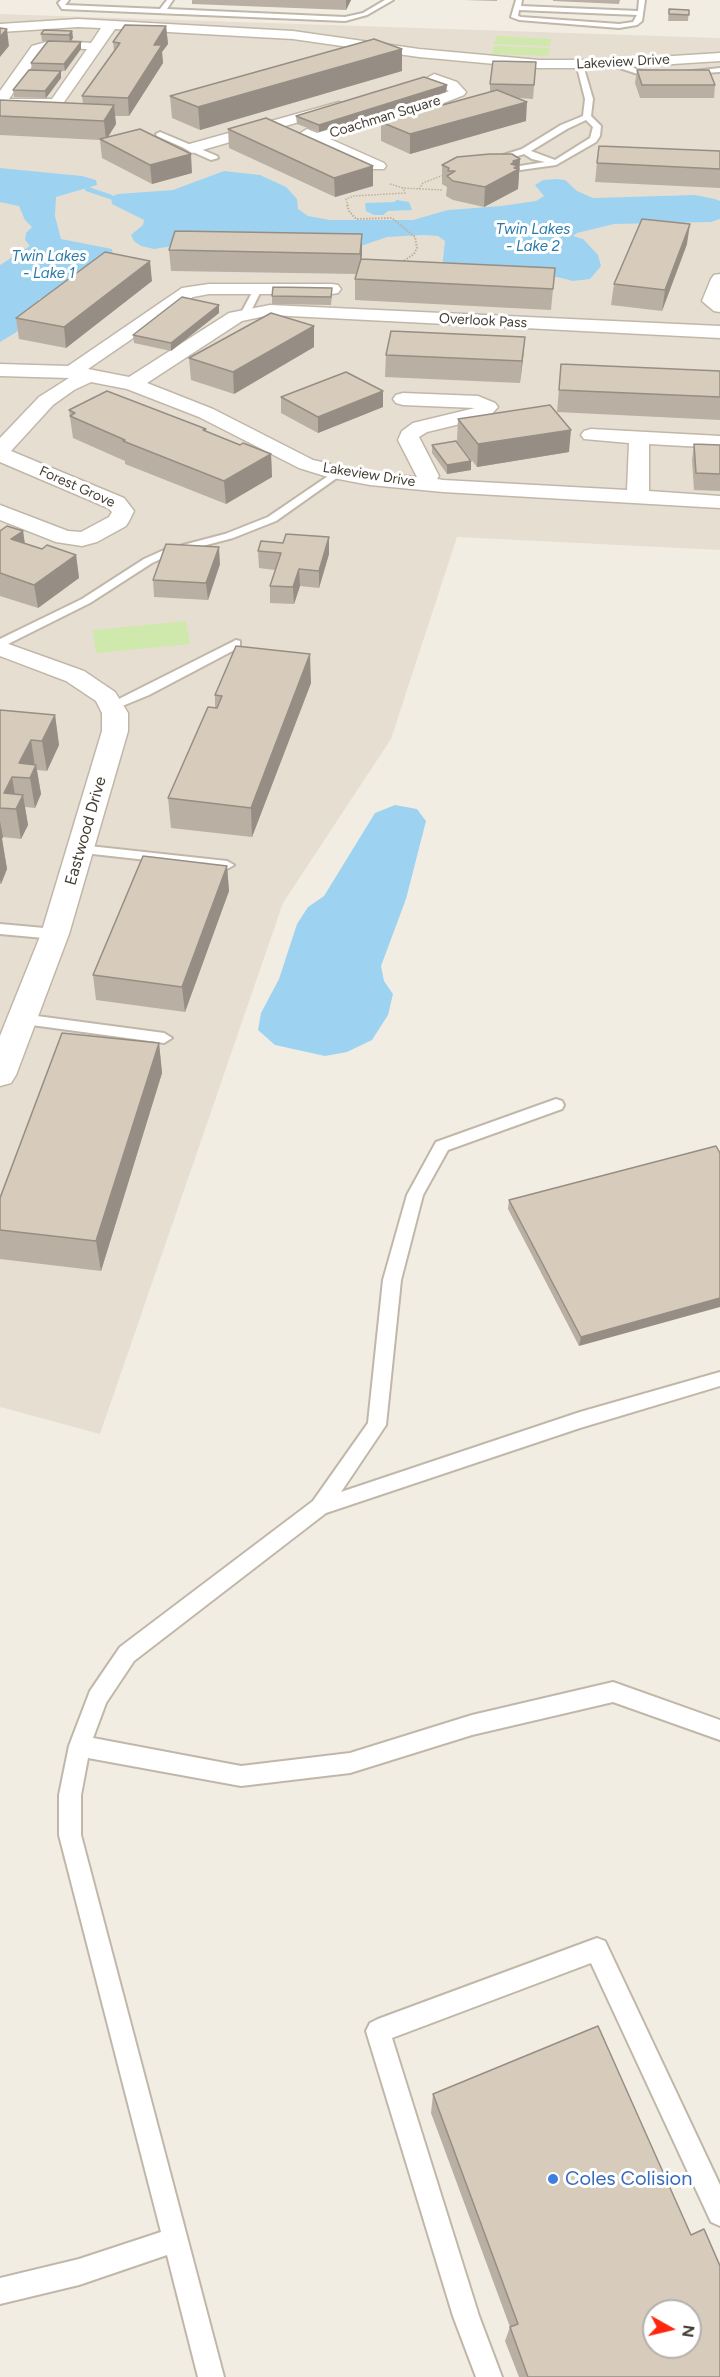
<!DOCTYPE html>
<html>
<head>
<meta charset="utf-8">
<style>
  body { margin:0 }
  #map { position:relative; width:720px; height:2377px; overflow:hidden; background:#f2ede3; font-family:Figtree,sans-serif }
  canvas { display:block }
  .north { position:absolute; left:642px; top:2299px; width:60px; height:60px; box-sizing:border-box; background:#fff; border:2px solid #b4b1ad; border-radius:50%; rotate:98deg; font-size:16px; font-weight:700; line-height:24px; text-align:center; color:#443d33 }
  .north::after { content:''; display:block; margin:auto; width:21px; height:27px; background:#fe270e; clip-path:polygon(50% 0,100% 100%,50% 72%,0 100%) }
</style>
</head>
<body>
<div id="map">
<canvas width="720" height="2377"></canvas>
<div class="north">N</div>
</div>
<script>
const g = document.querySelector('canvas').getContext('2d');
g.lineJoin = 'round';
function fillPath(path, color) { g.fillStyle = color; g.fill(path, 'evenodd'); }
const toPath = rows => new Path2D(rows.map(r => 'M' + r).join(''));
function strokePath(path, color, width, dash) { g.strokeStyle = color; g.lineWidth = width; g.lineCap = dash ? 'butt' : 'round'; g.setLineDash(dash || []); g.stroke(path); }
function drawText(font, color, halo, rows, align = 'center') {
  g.font = font + ' Figtree,sans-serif'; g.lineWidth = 6; g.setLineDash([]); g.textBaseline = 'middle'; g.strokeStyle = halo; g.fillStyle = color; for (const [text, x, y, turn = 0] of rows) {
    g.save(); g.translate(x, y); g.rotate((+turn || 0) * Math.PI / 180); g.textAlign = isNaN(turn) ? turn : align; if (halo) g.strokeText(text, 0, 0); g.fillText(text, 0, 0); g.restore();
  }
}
fillPath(toPath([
  [0,14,720,38,720,550,457,537,391,739,283,903,100,1434,0,1407]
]), '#e6dfd1');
fillPath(toPath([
  [496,36,551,39,550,46,494,44],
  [494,46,550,48,548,56,492,54],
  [186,621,190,644,96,653,93,630]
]), '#cfe8ab');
fillPath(toPath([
  [0,168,82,176,96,180,97,185,56,197,55,216,61,239,112,249,113,256,49,296,39,299,31,319,15,333,0,342,0,265,30,246,25,240,26,233,32,227,25,220,19,206,0,202],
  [224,171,260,175,286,187,297,199,298,209,308,216,330,220,413,220,448,210,501,206,536,201,544,196,535,185,543,180,557,179,565,180,577,191,593,198,695,195,715,199,720,201,720,219,711,222,614,224,577,233,573,236,583,239,598,255,601,266,590,279,573,281,557,277,469,276,442,268,445,241,438,236,423,235,387,237,361,246,173,246,154,249,141,246,134,241,131,235,143,225,144,220,112,204,111,197,118,194,173,190],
  [397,200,409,202,412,210,388,211,383,215,374,215,366,211,365,203,394,202],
  [395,805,417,809,426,821,406,899,381,966,384,981,393,994,388,1015,372,1040,347,1052,325,1056,275,1045,258,1030,261,1013,279,979,297,924,308,907,324,896,375,813]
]), '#9dd3f1');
strokePath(toPath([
  [87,189,111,197]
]), '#9dd3f1', 4.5);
const service = toPath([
  [61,0,69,0,65,5,160,9,167,0,173,0,167,9,345,17,363,13,385,0,393,0,367,15,345,21,62,9,58,3,61,0],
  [516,0,522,0,521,6,638,11,639,0,645,0,642,21,637,25,619,28,519,20,511,17,516,0],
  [519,10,637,15,633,22,619,24,521,17,518,16,519,10],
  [613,61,642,71,663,73,641,75,610,65,613,61],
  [576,63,583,65,593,99,591,116,601,126,600,136,596,142,556,165,520,170,500,165,497,157,522,149,561,125,583,116,585,99,576,63],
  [586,120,593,127,590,138,555,160,531,151,567,129,586,120],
  [524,154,532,159,545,162,520,166,505,160,524,154],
  [720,68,720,72,688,74,684,72,720,68],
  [160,132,217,156,218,158,211,160,157,136,156,134,160,132],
  [255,287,262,289,249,315,243,315,241,313,255,287],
  [337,470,341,471,341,475,276,521,233,538,172,554,152,563,90,603,0,648,0,639,82,599,144,559,164,550,225,534,268,517,337,470],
  [236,640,240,641,240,647,149,695,115,709,107,709,105,706,236,640],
  [80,845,227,861,234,865,227,869,75,852,73,849,80,845],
  [0,924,55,929,62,934,55,939,0,934,0,924],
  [22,1014,164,1033,172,1038,164,1043,17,1023,14,1019,17,1015,22,1014],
  [556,1099,562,1101,564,1105,562,1109,448,1150,423,1195,401,1280,386,1425,341,1492,580,1412,720,1372,720,1386,580,1428,326,1513,134,1661,106,1703,93,1738,241,1766,350,1753,472,1715,613,1682,720,1720,720,1740,613,1702,472,1735,350,1773,241,1786,88,1758,81,1795,81,1835,224,2377,198,2377,167,2255,79,2285,0,2304,0,2278,79,2259,161,2232,59,1835,59,1795,69,1746,90,1691,120,1647,313,1501,368,1423,383,1280,407,1195,436,1142,556,1099],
  [597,1938,605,1941,720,2185,720,2226,711,2222,591,1963,392,2038,479,2316,502,2377,476,2377,453,2316,366,2031,370,2023,378,2019,597,1938]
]);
const minor = toPath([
  [78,19,293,31,419,49,539,60,610,60,720,53,720,61,610,68,539,68,419,57,293,39,115,29,62,105,45,109,0,107,0,91,32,46,53,40,91,43,101,28,78,27,0,32,0,24,78,19],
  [54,48,87,49,52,99,9,99,42,52,54,48],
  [434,74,457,82,466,92,464,95,431,108,330,139,384,163,386,166,384,169,372,169,302,137,299,134,307,129,317,133,421,102,449,91,429,81,427,78,434,74],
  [339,102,346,106,344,109,192,153,184,148,186,145,339,102],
  [720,274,720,312,714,311,702,301,711,279,714,275,720,274],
  [209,284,332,284,338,285,341,289,338,293,332,294,209,294,193,297,88,369,129,377,229,313,270,305,720,326,720,338,270,315,242,321,147,383,213,409,313,460,370,473,417,477,398,440,402,431,413,423,475,408,403,405,396,403,393,399,396,395,403,393,478,396,495,403,498,407,489,417,427,432,419,437,439,476,437,479,443,480,627,490,629,443,584,439,581,435,584,431,591,429,720,436,720,448,649,444,649,491,720,496,720,508,443,492,370,485,328,477,299,468,199,417,127,389,91,382,74,390,53,405,11,451,124,498,134,511,129,521,126,526,97,542,82,546,56,542,0,520,0,505,68,531,81,532,109,517,112,512,108,508,0,462,0,438,39,397,69,378,0,376,0,364,68,366,182,288,209,284],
  [0,641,84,671,115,692,128,713,128,731,69,934,16,1075,11,1083,0,1086,0,1036,41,934,102,731,102,713,96,701,66,681,0,656,0,641]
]);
strokePath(service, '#c1b7a9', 4);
strokePath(minor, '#c1b7a9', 3);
strokePath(toPath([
  [390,184,403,188,442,190],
  [419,189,423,183,446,174],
  [348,206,346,199,354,196,405,193,403,188]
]), '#c0af97', 1.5, [1.5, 1.5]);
strokePath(toPath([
  [347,205,349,211,356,219,392,218,415,237,417,248,414,254,402,262]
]), '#c0af97', 2, [1.5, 1.5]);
fillPath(service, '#fff');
fillPath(minor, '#fff');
fillPath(toPath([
  [192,0,351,0,346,10,192,4],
  [464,0,497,0,497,1],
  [553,0,620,0,619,4,553,1],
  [669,9,689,10,688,21,668,21],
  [166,26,168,44,162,52,163,63,129,116,115,116,116,124,108,137,192,173,152,184,102,158,100,140,0,135,0,100,83,104,82,96,114,51,113,42],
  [72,31,73,38,70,42,81,42,81,49,65,71,41,70,61,71,61,78,46,98,14,97,13,90,32,70,31,63,48,41,42,41,41,34],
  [536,62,533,99,518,98,526,121,410,154,381,141,381,122,490,92,490,84],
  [637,70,715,85,714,98,640,98,635,83],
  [402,71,200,130,172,118,170,96],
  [447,85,446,92,319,132,297,124,296,116],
  [228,129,373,166,373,186,335,197,229,148],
  [720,151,720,188,595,182,597,163],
  [520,159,518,189,484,207,453,200,446,196,447,187,442,184,442,165],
  [362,234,361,259,555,268,551,310,355,300,355,279,356,274,171,271,169,250],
  [687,244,662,311,611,305,614,284],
  [152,281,66,348,19,339,16,318],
  [272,296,332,296,331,305,272,304],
  [219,313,171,351,134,343,133,335],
  [314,347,234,394,191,380,189,358],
  [386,355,523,359,520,383,385,377],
  [561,364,720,371,720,420,557,412],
  [281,397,383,407,318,433,281,413],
  [69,410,206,429,206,432,240,445,271,454,272,477,226,504,125,464,125,461,73,438],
  [458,419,569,452,477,467,457,441],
  [694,444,720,445,720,491,694,490,692,460],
  [432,445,471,461,471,470,447,474,432,453],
  [0,531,23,531,25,543,42,549,76,555,79,578,38,608,0,596],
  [329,537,329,554,319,588,300,586,294,604,270,603,270,586,275,570,259,568,258,551,283,543],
  [220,564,208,600,154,597,153,580],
  [311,683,252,837,171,828,168,798,215,708,215,695],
  [0,710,55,715,59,745,47,771,37,770,41,794,35,808,25,807,28,825,21,839,3,837,2,839,7,869,1,884,0,884],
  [227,866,229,891,185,1012,96,1000,93,975],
  [159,1043,162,1073,101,1271,0,1259,0,1198],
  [716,1146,579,1346,508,1209,509,1200],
  [433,2094,720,2377,519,2377,505,2341,510,2327,431,2113]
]), '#b9afa2');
fillPath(toPath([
  [346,0,351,0,346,10],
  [166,26,168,44,162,52,163,63,129,116,128,98,154,45],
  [7,29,9,46,0,57,0,37],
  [72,31,73,38,70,42,69,35],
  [81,42,81,49,65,71,64,64],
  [402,49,402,71,200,130,198,107],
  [61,71,61,78,46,98,45,91],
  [447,85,446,92,319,132,319,125],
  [527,102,526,121,410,154,410,134],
  [114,105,116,124,106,140,104,121],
  [191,154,192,173,152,184,150,165],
  [520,159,518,189,484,207,485,187,513,161],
  [373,166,373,186,335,197,334,178],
  [690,224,687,244,662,311,665,290],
  [362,234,362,255,360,274,360,254],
  [150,261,152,281,66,348,64,327],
  [219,305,219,313,171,351,171,343],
  [314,326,314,347,234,394,233,372],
  [525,337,523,359,520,383,522,361],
  [383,391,383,407,318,433,318,417],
  [571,430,569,452,477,467,478,444],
  [271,454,272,477,226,504,224,481],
  [471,461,471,470,447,474,447,465],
  [23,531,26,554,11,539],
  [329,537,329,554,319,588,319,571],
  [219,547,220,564,208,600,206,583],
  [76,555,79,578,38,608,34,585],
  [299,569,300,586,294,604,293,587],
  [310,654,311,683,252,837,251,808],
  [55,715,59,745,47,771,42,741],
  [31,740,35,767,36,765,41,794,35,808,30,778,19,763],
  [12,777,17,806,23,795,28,825,21,839,16,809,4,793],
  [0,821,3,837,2,839,7,869,1,884,0,879],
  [227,866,229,891,185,1012,182,987],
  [159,1043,162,1073,101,1271,96,1241],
  [720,1298,720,1307,579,1346,581,1337]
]), '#968e84');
const building = toPath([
  [669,9,689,10,689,15,669,14,669,9],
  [125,25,166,26,154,45,162,45,128,98,82,96,120,43,113,42,125,25],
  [0,28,7,29,0,37,0,28],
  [44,30,72,31,69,35,41,34,44,30],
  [374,39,402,49,198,107,170,96,374,39],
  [48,41,81,42,64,64,31,63,48,41],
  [493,61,536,62,534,85,490,84,493,61],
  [29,70,61,71,45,91,13,90,29,70],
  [637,70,709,70,715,85,642,85,637,70],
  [424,77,447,85,319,125,296,116,424,77],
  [497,90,527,102,410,134,381,122,497,90],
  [0,100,114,105,104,121,0,116,0,100],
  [266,118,373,166,334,178,228,129,266,118],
  [140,129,191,154,150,165,100,139,140,129],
  [599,146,720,151,720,169,597,163,599,146],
  [490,154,512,154,520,159,513,161,515,162,511,164,518,166,514,168,519,169,485,187,453,181,447,176,455,171,448,171,449,168,442,165,457,157,490,154],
  [642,219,690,224,665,290,614,284,642,219],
  [175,231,362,234,360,254,169,250,175,231],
  [105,252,150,261,64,327,16,318,105,252],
  [361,259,555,268,553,289,355,279,361,259],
  [273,287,332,288,331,297,272,296,273,287],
  [182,297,219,305,171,343,133,335,182,297],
  [271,313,314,326,233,372,189,358,271,313],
  [391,331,525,337,522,361,386,355,391,331],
  [561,364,720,371,720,397,559,390,561,364],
  [346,372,383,391,318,417,281,397,346,372],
  [107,391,206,429,203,430,240,445,243,443,271,454,224,481,123,441,125,440,70,416,75,413,69,410,107,391],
  [550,405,571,430,478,444,458,419,550,405],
  [456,441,471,461,447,465,432,445,456,441],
  [694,444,720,445,720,474,696,473,694,444],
  [7,526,23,531,11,539,42,549,47,545,76,555,34,585,0,573,0,531,7,526],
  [286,534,329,537,319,571,299,569,293,587,270,586,281,553,258,551,261,541,283,543,286,534],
  [166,544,219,547,206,583,153,580,166,544],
  [236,646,310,654,251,808,168,798,208,707,217,708,222,696,215,695,236,646],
  [0,710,55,715,42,741,31,740,19,763,36,765,30,778,12,777,4,793,23,795,16,809,0,808,0,710],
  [143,856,227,866,182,987,93,975,143,856],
  [62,1033,159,1043,96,1241,0,1230,0,1198,62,1033],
  [716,1146,720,1153,720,1298,581,1337,509,1200,716,1146],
  [598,2026,691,2235,704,2229,720,2266,720,2377,528,2377,510,2327,518,2324,433,2094,598,2026],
  [654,2311,690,2311,690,2347,654,2347,654,2311]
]);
fillPath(building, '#d7cbbc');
strokePath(building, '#968e84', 1.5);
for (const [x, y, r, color] of [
  [553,2179,6,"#3f7fe0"]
]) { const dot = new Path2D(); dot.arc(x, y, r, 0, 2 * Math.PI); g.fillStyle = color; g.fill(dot); strokePath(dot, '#fff', 2); }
drawText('14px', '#443d33', '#fff', [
  ["Lakeview Drive",623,62,-3],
  ["Coachman Square",385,117,-17],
  ["Overlook Pass",483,321,3],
  ["Lakeview Drive",369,475,9],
  ["Forest Grove",77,487,24]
]);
drawText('italic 15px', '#2a7aaa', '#fff', [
  ["Twin Lakes",533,230],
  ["- Lake 2",533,247],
  ["Twin Lakes",49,257],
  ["- Lake 1",49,274]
]);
drawText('16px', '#443d33', '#fff', [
  ["Eastwood Drive",86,831,-74]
]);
drawText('20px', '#366cbe', '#fff', [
  ["Coles Colision",565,2179]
], 'left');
</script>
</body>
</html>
